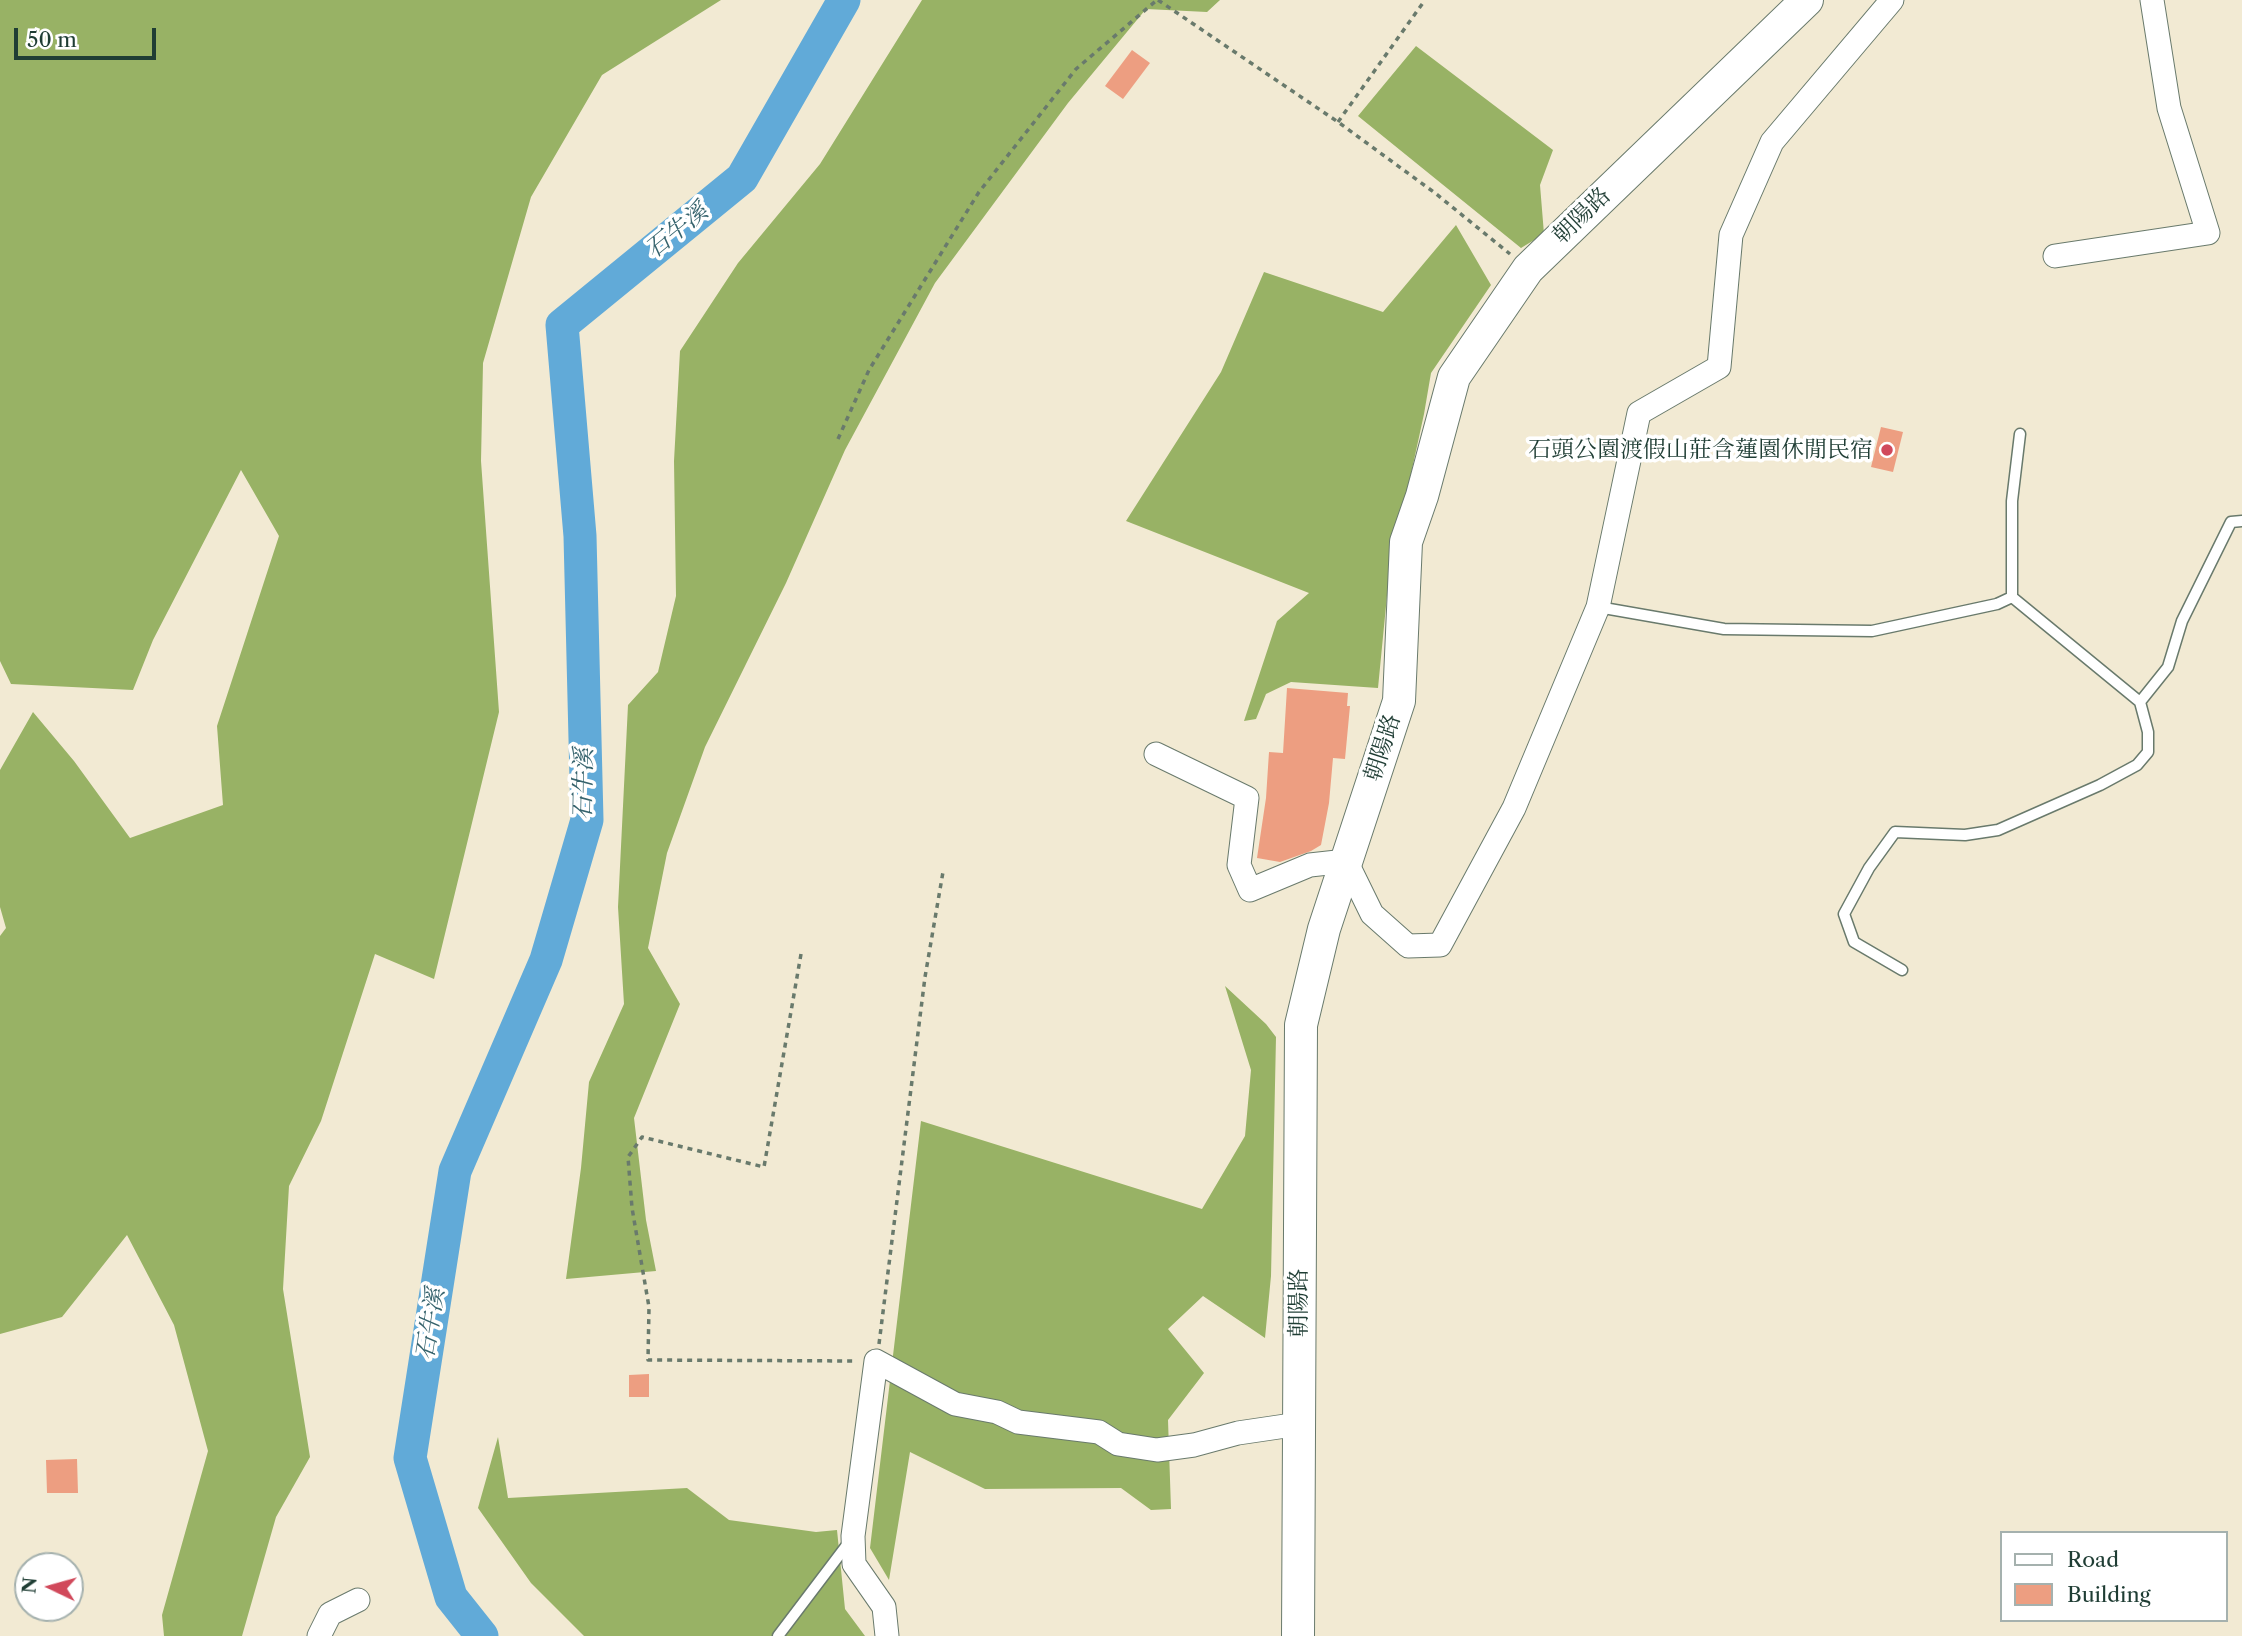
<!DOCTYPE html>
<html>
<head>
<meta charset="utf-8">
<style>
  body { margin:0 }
  #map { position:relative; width:2242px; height:1636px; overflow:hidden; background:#f2ead3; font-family:"Libre Caslon Text",serif }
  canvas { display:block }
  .legend { position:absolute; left:2000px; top:1531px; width:228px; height:91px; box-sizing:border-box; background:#fff; border:2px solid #a5b1ae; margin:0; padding:9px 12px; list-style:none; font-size:21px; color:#1f3d34 }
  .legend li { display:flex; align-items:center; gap:14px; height:35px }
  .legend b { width:35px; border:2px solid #a5b1ae }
  .north { position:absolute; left:14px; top:1552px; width:70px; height:70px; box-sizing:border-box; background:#fff; border:2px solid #a5b1ae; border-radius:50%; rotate:275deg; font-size:19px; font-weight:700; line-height:28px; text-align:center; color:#1f3d34 }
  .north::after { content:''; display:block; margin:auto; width:24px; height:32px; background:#d1495b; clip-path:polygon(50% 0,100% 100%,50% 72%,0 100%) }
  .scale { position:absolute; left:14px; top:28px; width:142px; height:32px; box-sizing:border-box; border:4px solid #1f3d34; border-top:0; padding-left:9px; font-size:21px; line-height:24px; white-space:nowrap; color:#1f3d34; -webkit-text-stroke:5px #fff; paint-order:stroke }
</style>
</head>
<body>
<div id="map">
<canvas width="2242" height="1636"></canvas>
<ul class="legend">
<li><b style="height:9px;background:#fff"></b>Road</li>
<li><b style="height:19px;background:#ed9e81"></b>Building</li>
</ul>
<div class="north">N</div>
<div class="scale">50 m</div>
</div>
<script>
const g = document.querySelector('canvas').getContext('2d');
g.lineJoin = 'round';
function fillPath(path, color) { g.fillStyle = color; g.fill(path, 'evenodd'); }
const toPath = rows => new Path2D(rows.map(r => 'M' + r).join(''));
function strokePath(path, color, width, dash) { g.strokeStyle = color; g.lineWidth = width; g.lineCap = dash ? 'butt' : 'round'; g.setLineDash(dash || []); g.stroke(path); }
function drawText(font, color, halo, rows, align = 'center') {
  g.font = font + ' "Libre Caslon Text","Noto Serif TC",serif'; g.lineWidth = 7; g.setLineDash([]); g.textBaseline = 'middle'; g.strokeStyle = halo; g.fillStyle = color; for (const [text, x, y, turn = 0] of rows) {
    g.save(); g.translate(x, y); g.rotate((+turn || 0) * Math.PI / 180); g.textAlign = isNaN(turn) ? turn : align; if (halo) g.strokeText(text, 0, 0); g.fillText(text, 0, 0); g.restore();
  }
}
fillPath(toPath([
  [0,0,721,0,602,75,531,197,483,363,481,461,499,712,434,979,375,954,321,1121,289,1186,283,1289,310,1457,276,1517,242,1636,164,1636,162,1615,208,1451,174,1325,127,1235,62,1317,0,1334,0,936,6,928,0,907,0,770,33,712,74,761,130,838,223,805,217,726,279,536,241,470,153,640,133,690,11,684,0,661],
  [922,0,1220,0,1207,12,1146,9,1068,103,935,283,845,450,786,583,705,747,667,853,648,948,680,1004,634,1118,646,1220,656,1271,566,1279,581,1168,589,1082,624,1004,618,907,628,705,658,672,676,596,674,461,680,351,738,263,820,164],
  [1416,46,1553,150,1540,185,1544,234,1521,248,1358,116],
  [1456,225,1491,285,1431,373,1424,414,1389,575,1378,688,1291,682,1266,694,1256,719,1244,721,1277,621,1309,593,1126,521,1221,372,1264,272,1383,312],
  [1225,986,1266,1024,1276,1037,1271,1276,1265,1338,1203,1296,1168,1329,1204,1373,1168,1420,1171,1509,1151,1510,1121,1488,985,1489,910,1452,889,1580,870,1548,921,1121,1202,1209,1245,1136,1251,1070],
  [498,1437,508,1498,687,1488,729,1520,816,1532,837,1530,845,1609,865,1636,584,1636,531,1583,478,1508]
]), '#98b265');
strokePath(toPath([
  [482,1636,451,1597,410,1458,455,1171,546,960,587,820,580,536,562,325,742,178,844,0]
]), '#61aad8', 33);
fillPath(toPath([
  [1132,50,1150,63,1123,99,1105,86],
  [1881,427,1903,432,1893,472,1871,467],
  [1287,688,1348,693,1347,706,1350,706,1345,759,1333,758,1329,803,1321,845,1311,851,1280,862,1257,858,1266,798,1269,752,1283,753],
  [649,1374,649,1397,629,1397,629,1375],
  [77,1459,78,1493,47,1493,46,1460]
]), '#ed9e81');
const lane = toPath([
  [2012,597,2012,501,2020,434],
  [1598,607,1724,629,1872,631,1997,604,2012,597,2140,702,2168,667,2182,621,2231,522,2242,521],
  [1902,970,1854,942,1844,914,1869,868,1895,832,1965,835,1998,830,2100,785,2137,765,2148,752,2148,732,2140,702],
  [778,1636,850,1541]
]);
const street = toPath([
  [2055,256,2208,233,2169,108,2152,0],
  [1156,754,1247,798,1239,865,1250,890,1310,865,1346,861,1372,914,1408,946,1440,945,1514,808,1598,607,1639,413,1719,367,1731,235,1772,142,1892,0],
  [319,1636,330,1614,358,1600],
  [887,1636,884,1607,854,1564,853,1536,876,1361,955,1404,997,1412,1018,1422,1099,1432,1118,1444,1157,1450,1194,1445,1238,1433,1299,1424]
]);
const secondary = toPath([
  [1298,1636,1301,1025,1324,929,1399,701,1406,542,1422,496,1454,377,1528,269,1807,0]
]);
strokePath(lane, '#697a6c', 13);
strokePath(street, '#697a6c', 25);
strokePath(secondary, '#697a6c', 34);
strokePath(toPath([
  [1158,0,1338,122,1435,193,1510,254],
  [1338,122,1425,0],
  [838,439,869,370,979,192,1076,69,1157,0],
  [801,954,764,1167,642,1137,628,1157,632,1208,649,1307,648,1360,855,1361],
  [879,1344,925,977,943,872]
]), '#697a6c', 3.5, [5, 5]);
strokePath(lane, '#fff', 10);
strokePath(street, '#fff', 23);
strokePath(secondary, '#fff', 32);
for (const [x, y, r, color] of [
  [1887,450,7,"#d1495b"]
]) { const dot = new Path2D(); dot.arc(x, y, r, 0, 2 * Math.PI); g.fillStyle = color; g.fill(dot); strokePath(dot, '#fff', 2.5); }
drawText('23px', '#1f3d34', '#fff', [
  ["朝陽路",1582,216,-44],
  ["朝陽路",1383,748,-72],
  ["朝陽路",1299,1303,-90]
]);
drawText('23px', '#1f3d34', '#fff', [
  ["石頭公園渡假山莊含蓮園休閒民宿",1873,450]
], 'right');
drawText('italic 24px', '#36636d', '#fff', [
  ["石牛溪",677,231,-39],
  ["石牛溪",584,784,-89],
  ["石牛溪",431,1324,-81]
]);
</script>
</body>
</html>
